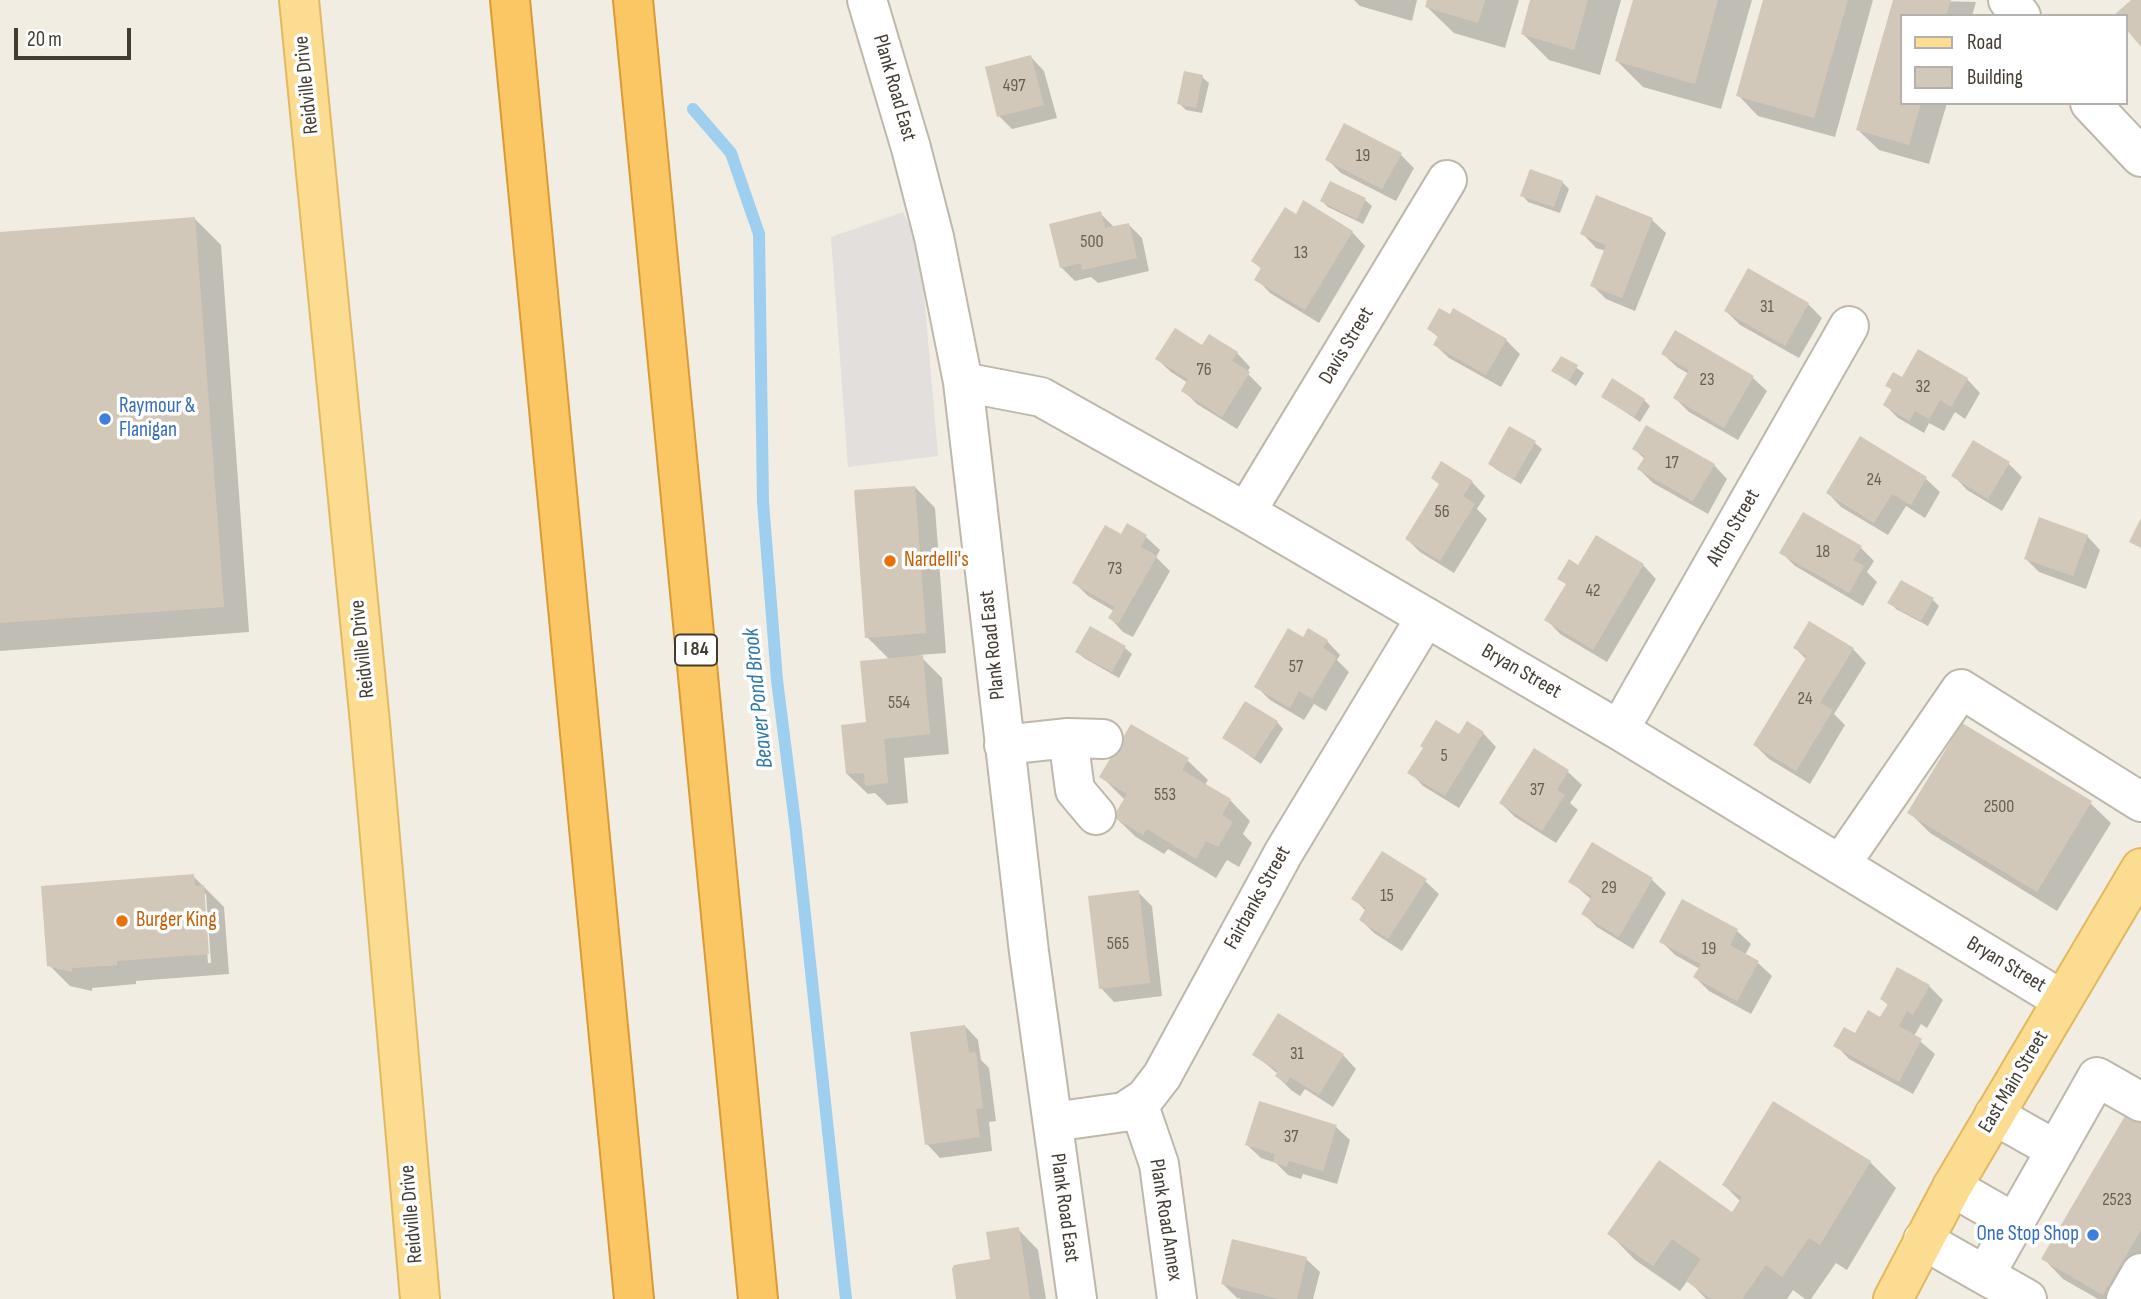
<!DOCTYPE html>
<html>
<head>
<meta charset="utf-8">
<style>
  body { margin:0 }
  #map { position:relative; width:2141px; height:1299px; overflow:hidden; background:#f1ede3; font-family:"Sofia Sans Condensed",sans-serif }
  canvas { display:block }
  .legend { position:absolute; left:1900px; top:14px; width:228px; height:91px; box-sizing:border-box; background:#fff; border:2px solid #b4b1ad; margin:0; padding:9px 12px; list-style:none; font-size:21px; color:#433c33 }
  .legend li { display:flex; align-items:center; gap:14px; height:35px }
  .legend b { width:35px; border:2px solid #b4b1ad }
  .scale { position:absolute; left:14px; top:28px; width:117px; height:32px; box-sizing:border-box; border:4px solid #433c33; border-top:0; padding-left:9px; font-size:21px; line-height:24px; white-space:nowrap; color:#433c33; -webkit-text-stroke:5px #fff; paint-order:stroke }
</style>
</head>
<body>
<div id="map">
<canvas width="2141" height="1299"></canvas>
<ul class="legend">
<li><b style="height:9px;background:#fcdc91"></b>Road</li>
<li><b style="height:19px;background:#d2c8b9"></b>Building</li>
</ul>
<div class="scale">20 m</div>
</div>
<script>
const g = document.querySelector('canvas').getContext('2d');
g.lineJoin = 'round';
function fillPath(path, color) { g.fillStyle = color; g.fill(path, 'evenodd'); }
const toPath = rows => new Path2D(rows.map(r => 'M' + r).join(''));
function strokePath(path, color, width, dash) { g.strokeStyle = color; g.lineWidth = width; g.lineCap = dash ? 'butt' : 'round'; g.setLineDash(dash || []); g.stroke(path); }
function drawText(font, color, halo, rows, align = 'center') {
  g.font = font + ' "Sofia Sans Condensed",sans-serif'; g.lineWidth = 7; g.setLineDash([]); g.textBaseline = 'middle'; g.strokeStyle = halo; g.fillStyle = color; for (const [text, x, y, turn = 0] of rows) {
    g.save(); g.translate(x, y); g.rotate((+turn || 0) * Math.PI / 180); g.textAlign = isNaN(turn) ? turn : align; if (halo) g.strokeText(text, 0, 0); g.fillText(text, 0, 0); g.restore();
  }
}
fillPath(toPath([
  [903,212,920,246,938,456,848,467,831,237]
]), '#e2dfdc');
fillPath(toPath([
  [1354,0,1417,0,1412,21,1360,6],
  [1429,0,1519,0,1505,48,1454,33,1427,7],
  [1532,0,1621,0,1600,75,1549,60,1523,34],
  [1634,0,1752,0,1721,109,1643,87,1617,61],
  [1765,0,1873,0,1835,137,1758,116,1738,95],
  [1895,0,1976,2,1972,16,1901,16,1901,103,1947,103,1929,164,1879,150,1858,130],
  [1031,57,1044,71,1057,118,1012,129,999,116],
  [1202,77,1209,83,1202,113,1186,110,1179,103],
  [1400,154,1414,168,1396,201,1341,173,1327,159],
  [1562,182,1569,189,1560,213,1528,202,1522,195],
  [1597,198,1652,220,1666,233,1635,311,1606,299,1592,285,1606,251,1596,248,1583,234],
  [1365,200,1372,206,1363,224,1328,207,1322,201],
  [1100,213,1115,228,1128,224,1142,238,1149,271,1098,283,1091,277,1075,281,1061,267],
  [1296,216,1352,232,1365,246,1319,323,1270,293,1257,279,1262,270,1254,261],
  [195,219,221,245,249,632,0,651,0,234],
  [1808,304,1822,318,1799,358,1740,325,1726,311],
  [1429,329,1506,340,1520,354,1501,387,1449,358,1435,345,1439,338],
  [1676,332,1753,378,1767,391,1738,440,1689,412,1675,398,1689,374,1677,367,1663,354],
  [1203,347,1237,353,1250,367,1247,373,1262,388,1237,429,1197,404,1183,390,1188,383,1171,372,1157,359],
  [1562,358,1584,373,1576,386,1554,371],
  [1903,379,1967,379,1980,393,1965,419,1955,412,1944,431,1929,423,1924,433,1898,418,1885,405,1893,391,1888,386],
  [1603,397,1644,400,1650,406,1640,422],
  [1510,428,1535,443,1542,449,1521,484,1497,470,1490,464],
  [1861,439,1926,479,1940,492,1925,518,1906,506,1888,535,1841,507,1828,493],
  [1634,449,1714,465,1727,479,1708,514,1653,483,1639,469,1645,459],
  [2009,464,2022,477,2002,511,1967,490,1954,476],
  [1433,478,1472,482,1485,496,1477,509,1487,519,1454,573,1420,552,1407,539,1440,485],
  [915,487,935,508,946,653,919,655,942,678,949,754,904,758,908,803,887,805,875,793,868,794,847,774,890,660,867,637],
  [1128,526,1146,537,1160,550,1156,557,1170,571,1133,637,1123,632,1110,618,1114,611,1088,596,1074,582,1122,536],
  [2087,536,2100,550,2086,589,2039,572,2026,559],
  [1861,548,1874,561,1867,572,1877,582,1863,606,1795,566,1781,552],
  [1643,565,1656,579,1607,662,1560,634,1547,620,1567,585,1560,578,1578,567],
  [1933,600,1939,606,1928,626,1896,609,1890,602],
  [1090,628,1125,648,1132,654,1119,678,1084,658,1077,652],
  [1303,639,1327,641,1340,655,1337,660,1349,672,1326,711,1314,704,1304,720,1270,700,1256,686],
  [1795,648,1853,649,1866,663,1834,714,1845,725,1810,784,1769,759,1755,745,1807,660],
  [1277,722,1283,729,1261,764,1224,738],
  [1483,733,1496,747,1459,808,1423,786,1410,772,1459,736],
  [1535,751,1568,772,1582,785,1570,803,1578,810,1556,843,1515,817,1501,803],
  [1187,760,1208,780,1205,785,1230,800,1250,821,1243,834,1252,843,1239,867,1227,860,1216,878,1168,849,1164,854,1136,837,1115,817,1125,800,1102,777],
  [2090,803,2111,823,2057,911,1930,833,1910,813],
  [193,876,224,907,229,974,136,981,136,984,92,988,92,991,70,986,49,965],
  [203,894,206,894,211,963,208,963],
  [1652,880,1666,893,1633,949,1597,927,1584,914,1592,900,1570,881],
  [1425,881,1439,894,1402,951,1374,933,1361,920,1366,911,1353,898],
  [1138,892,1152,906,1162,996,1114,1002,1101,988],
  [1737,931,1751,944,1745,955,1758,963,1772,976,1751,1014,1709,991,1695,977,1700,969,1675,955,1661,941],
  [1929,986,1943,1000,1927,1028,1921,1024,1914,1036,1935,1054,1913,1094,1849,1059,1836,1045,1881,1019,1889,1006,1882,999],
  [965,1026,978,1040,981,1060,989,1068,996,1121,989,1122,992,1151,940,1158,927,1144],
  [1254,1054,1343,1055,1356,1069,1333,1107,1305,1089,1300,1096,1291,1090,1277,1076,1278,1074],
  [2141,1111,2141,1284,2132,1299,2098,1299,2063,1279,2043,1258],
  [1336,1127,1350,1140,1337,1184,1303,1174,1301,1179,1288,1175,1276,1163,1261,1158,1247,1145],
  [1870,1162,1896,1188,1847,1270,1836,1263,1811,1299,1805,1299,1793,1290,1787,1299,1706,1299,1688,1280,1680,1291,1635,1260,1609,1233,1732,1215,1741,1202,1724,1185],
  [1018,1229,1038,1250,1046,1299,958,1299],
  [1306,1259,1320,1272,1313,1299,1242,1299,1237,1298,1223,1284]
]), '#0003');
strokePath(toPath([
  [693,109,731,153,759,234,763,502,777,680,796,831,846,1299]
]), '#9fcfee', 12);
fillPath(toPath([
  [1427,0,1485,0,1478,23,1425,7],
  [1530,0,1588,0,1574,50,1521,34],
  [1633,0,1718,0,1695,84,1615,61],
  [1763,0,1848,0,1814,118,1736,96],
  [1893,0,1951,0,1946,16,1901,16,1901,103,1921,103,1909,145,1856,130],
  [2131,0,2141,0,2141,47,2125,28,2125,16,2113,16],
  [1031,55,1044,105,997,117,985,67],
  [1184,71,1203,75,1196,108,1177,104],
  [1344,123,1402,153,1382,189,1325,160],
  [1530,169,1563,181,1554,207,1520,196],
  [1330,181,1366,198,1357,219,1320,201],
  [1596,195,1653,218,1622,298,1590,286,1606,245,1580,234],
  [1303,200,1353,231,1305,310,1254,280,1261,268,1251,261,1285,207,1296,214],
  [1101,211,1105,228,1129,223,1137,258,1082,270,1081,263,1060,268,1049,224],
  [195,217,224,607,0,623,0,232],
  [1748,268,1809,303,1785,346,1724,311],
  [1439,308,1450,314,1453,308,1507,339,1486,375,1433,345,1438,336,1427,329],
  [1175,328,1202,345,1209,334,1238,352,1232,361,1250,372,1222,417,1181,391,1188,379,1155,359],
  [1675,330,1754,376,1724,428,1673,398,1689,370,1661,354],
  [1918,349,1968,378,1951,407,1940,400,1929,419,1915,411,1909,421,1883,405,1892,389,1885,386,1893,372,1902,377],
  [1561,356,1578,365,1569,381,1551,371],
  [1612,378,1645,399,1634,417,1601,397],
  [1646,425,1715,464,1693,501,1637,469,1645,456,1632,449],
  [1509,426,1536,441,1514,479,1488,464],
  [1860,436,1927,477,1911,505,1892,494,1874,523,1826,493],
  [1973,440,2010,462,1988,499,1951,476],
  [1441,461,1473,481,1463,496,1475,504,1440,561,1405,539,1439,484,1431,478],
  [915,486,926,633,865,638,854,490],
  [1803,512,1862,546,1853,560,1864,566,1849,593,1779,553],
  [2039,517,2088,535,2073,576,2024,559],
  [2141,518,2141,548,2129,542],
  [1127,523,1147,535,1141,547,1157,556,1118,624,1108,618,1115,607,1072,583,1105,525,1121,534],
  [1596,535,1644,564,1593,650,1544,620,1566,584,1557,579,1569,559,1578,565],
  [1901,580,1934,598,1921,621,1887,603],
  [1809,621,1854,648,1820,703,1833,710,1796,771,1753,745,1807,656,1793,648],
  [1090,626,1126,646,1112,672,1075,652],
  [1288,628,1303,637,1308,628,1328,640,1323,648,1337,657,1312,699,1299,691,1290,708,1254,687],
  [923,655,930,734,884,739,888,783,865,786,864,773,846,774,841,725,866,722,860,661],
  [1245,701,1278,721,1254,758,1222,738],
  [1436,720,1459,734,1467,721,1484,732,1445,796,1407,773,1423,748,1420,746],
  [1962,723,2092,801,2037,892,1907,813],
  [1131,724,1189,758,1182,770,1231,799,1222,815,1233,822,1218,847,1206,841,1196,859,1147,829,1143,835,1113,817,1127,794,1099,777],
  [1534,748,1569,770,1557,790,1565,795,1542,831,1499,803],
  [1592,842,1653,878,1619,937,1581,914,1592,896,1568,882],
  [1382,851,1427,879,1388,939,1359,920,1366,908,1351,899],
  [194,874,195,886,204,885,209,954,117,961,117,965,72,968,72,972,47,966,41,886],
  [1139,890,1150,983,1099,989,1088,896],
  [1682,899,1738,929,1730,945,1759,961,1737,1001,1693,977,1701,964,1659,942],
  [1897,967,1930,985,1913,1015,1907,1011,1899,1026,1922,1039,1899,1082,1833,1046,1844,1027,1855,1033,1868,1010,1880,1017,1888,1004,1880,999],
  [1278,1013,1344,1054,1319,1095,1290,1077,1286,1084,1275,1076,1278,1071,1252,1055],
  [965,1025,969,1053,976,1052,983,1108,976,1109,980,1137,925,1145,910,1032],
  [1259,1101,1337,1125,1323,1171,1289,1161,1287,1167,1273,1162,1275,1154,1245,1145],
  [1773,1101,1871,1161,1820,1245,1809,1238,1782,1277,1766,1265,1742,1299,1711,1299,1686,1281,1701,1259,1672,1239,1653,1266,1607,1234,1659,1160,1732,1212,1742,1197,1722,1185],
  [2132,1104,2141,1109,2141,1230,2103,1295,2041,1259],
  [1019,1227,1030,1299,956,1299,952,1269,954,1265,990,1259,986,1232],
  [1232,1239,1307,1257,1297,1299,1279,1299,1221,1284]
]), '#d2c8b9');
const minor = toPath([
  [867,0,911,148,934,237,963,382,1029,952,1077,1299],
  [2008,0,2021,16],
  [2090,103,2141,157],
  [963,382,1041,397,1246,512,1619,730,2062,1000],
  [1246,512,1447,180],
  [1619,730,1849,326],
  [1068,738,1103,739],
  [1004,745,1068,738,1075,790,1096,815],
  [1840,865,1961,689,2141,802],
  [1138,1103,1159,1164,1177,1299],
  [1994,1115,2056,1150],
  [1053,1122,1124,1112,1145,1098,1162,1076,1284,852,1426,617],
  [1952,1187,2015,1223],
  [1923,1240,2027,1299],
  [1985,1275,2097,1077,2141,1102],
  [2126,1299,2141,1273]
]);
const major = toPath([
  [299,0,370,723,420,1299],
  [1893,1299,1952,1187,2141,868]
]);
const highway = toPath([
  [510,0,634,1299],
  [633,0,758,1299]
]);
strokePath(minor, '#bfb7a9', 42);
strokePath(major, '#e1b961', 42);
strokePath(highway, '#da9a34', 42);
strokePath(minor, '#fff', 38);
strokePath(major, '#fcdc91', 38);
strokePath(highway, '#fbc764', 38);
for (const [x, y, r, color] of [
  [105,419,7,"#3f7fe0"],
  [890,561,7,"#e8710a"],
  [122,921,7,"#e8710a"],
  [2093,1235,7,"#3f7fe0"]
]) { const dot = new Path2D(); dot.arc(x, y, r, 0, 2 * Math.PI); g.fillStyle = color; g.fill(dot); strokePath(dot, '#fff', 2.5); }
drawText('18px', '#675f54', null, [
  ["497",1014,86],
  ["19",1363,156],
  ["500",1092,242],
  ["13",1301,253],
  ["31",1767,307],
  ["76",1204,370],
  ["23",1707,380],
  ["32",1923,387],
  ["17",1672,463],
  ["24",1874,480],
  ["56",1442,512],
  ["18",1823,552],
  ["73",1115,569],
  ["42",1593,591],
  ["57",1296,667],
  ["24",1805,699],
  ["554",899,703],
  ["5",1444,756],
  ["37",1537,790],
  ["553",1165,795],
  ["2500",1999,807],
  ["29",1609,888],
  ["15",1387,896],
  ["565",1118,944],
  ["19",1709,949],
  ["31",1297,1054],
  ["37",1291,1137],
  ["2523",2117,1200]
]);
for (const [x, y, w] of [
  [696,650,42]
]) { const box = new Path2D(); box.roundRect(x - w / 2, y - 15.5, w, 31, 5); g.fillStyle = '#fff'; g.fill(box); strokePath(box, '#433c33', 2); }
drawText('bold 19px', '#433c33', null, [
  ["I 84",696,650]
]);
drawText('21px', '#433c33', '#fff', [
  ["Reidville Drive",307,85,-96],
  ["Plank Road East",894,88,74],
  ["Davis Street",1347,346,-59],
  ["Alton Street",1734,528,-60],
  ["Plank Road East",993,645,-96],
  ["Reidville Drive",363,649,-96],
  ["Bryan Street",1521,672,30],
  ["Fairbanks Street",1258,898,-61],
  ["Bryan Street",2006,965,31],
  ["East Main Street",2014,1082,-59],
  ["Plank Road East",1064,1208,82],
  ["Reidville Drive",412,1214,-95],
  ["Plank Road Annex",1165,1220,81]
]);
drawText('21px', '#366cbe', '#fff', [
  ["Raymour &",119,407],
  ["Flanigan",119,431],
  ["One Stop Shop",2079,1235,"right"]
], 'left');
drawText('21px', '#c56008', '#fff', [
  ["Nardelli's",904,561],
  ["Burger King",136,921]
], 'left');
drawText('italic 23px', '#2f79ac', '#fff', [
  ["Beaver Pond Brook",759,698,-96]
]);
</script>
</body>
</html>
